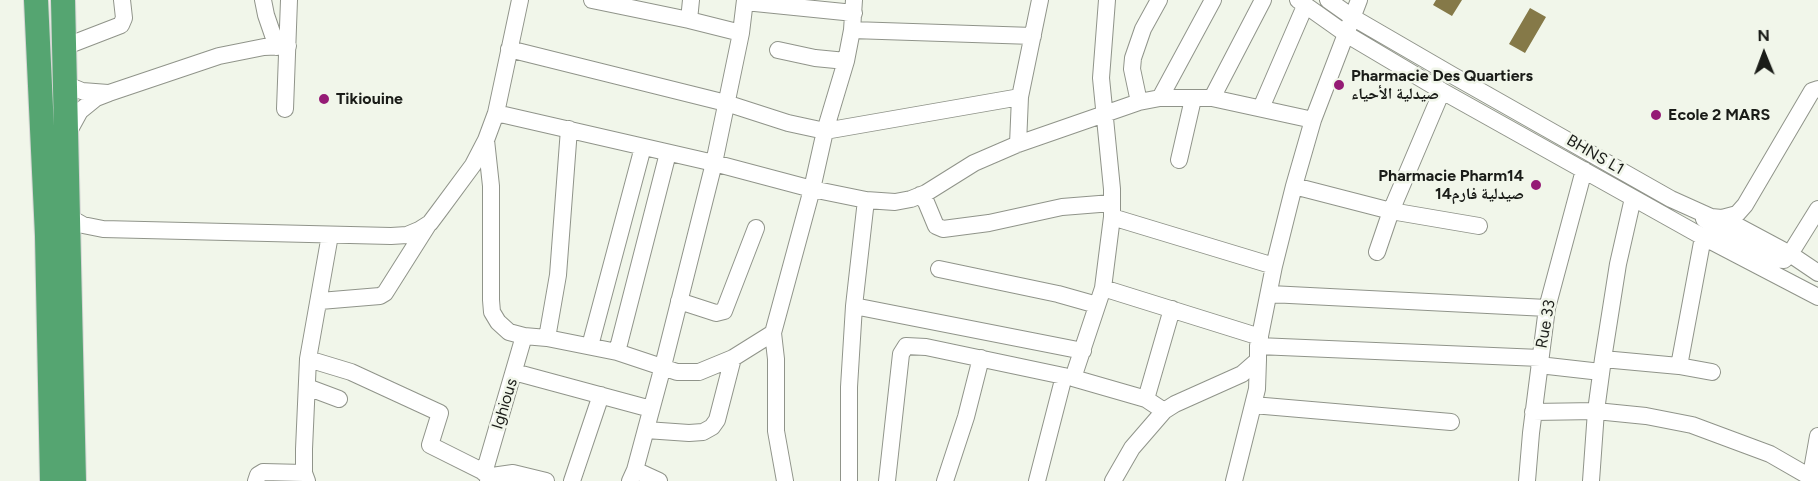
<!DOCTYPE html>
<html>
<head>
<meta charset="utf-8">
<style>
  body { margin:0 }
  #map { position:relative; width:1818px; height:481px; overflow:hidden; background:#f1f6ea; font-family:Figtree,sans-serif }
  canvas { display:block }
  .north { position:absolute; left:1734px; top:24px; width:60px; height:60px; -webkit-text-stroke:4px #f1f6ea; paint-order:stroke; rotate:359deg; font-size:16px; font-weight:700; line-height:24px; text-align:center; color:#1a1c18 }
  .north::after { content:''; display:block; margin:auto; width:21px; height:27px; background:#1a1c18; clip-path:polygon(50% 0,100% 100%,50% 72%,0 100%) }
</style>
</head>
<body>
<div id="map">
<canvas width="1818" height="481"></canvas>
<div class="north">N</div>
</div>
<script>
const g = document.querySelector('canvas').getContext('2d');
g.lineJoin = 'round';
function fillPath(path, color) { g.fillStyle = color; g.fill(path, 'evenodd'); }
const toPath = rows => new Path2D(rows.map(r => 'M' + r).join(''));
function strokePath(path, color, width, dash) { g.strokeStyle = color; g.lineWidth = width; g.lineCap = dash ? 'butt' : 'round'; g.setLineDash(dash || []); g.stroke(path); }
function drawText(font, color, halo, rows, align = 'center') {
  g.font = font + ' Figtree,"Noto Naskh Arabic",sans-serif'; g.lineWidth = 5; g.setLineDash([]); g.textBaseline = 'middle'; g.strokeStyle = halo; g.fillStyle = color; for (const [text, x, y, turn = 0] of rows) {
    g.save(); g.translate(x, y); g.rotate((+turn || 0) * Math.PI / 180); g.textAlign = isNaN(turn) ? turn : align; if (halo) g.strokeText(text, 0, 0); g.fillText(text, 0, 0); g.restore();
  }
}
fillPath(toPath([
  [1436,0,1462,0,1452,16,1433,5],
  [1530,8,1546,17,1525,53,1509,44]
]), '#857948');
const minor = toPath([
  [263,0,266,15,277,47],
  [592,0,689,20,741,33,714,163,663,366,635,470,630,481],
  [1298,0,1346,34,1442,91,1703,237,1818,297],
  [1328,0,1352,17,1452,75,1671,199,1711,217,1722,218,1737,214,1745,205,1812,91,1818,89],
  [745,2,854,13],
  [689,20,691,0],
  [852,30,1033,36],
  [741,33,745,0],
  [64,47,121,25,124,18,122,0],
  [509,49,726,103,788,123,825,131,1020,97],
  [778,50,815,58,846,61],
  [65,84,82,91,108,93],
  [1160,98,1213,0],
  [1212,98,1263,0],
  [1139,102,1132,69,1133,58,1143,29,1159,0],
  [1261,108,1305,6],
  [285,109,289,0],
  [496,113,714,163,812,189,866,200,895,202,911,199,926,193,974,163,1018,144,1139,102,1160,98,1212,98,1313,120],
  [68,133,80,111,96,98,109,93,219,56,264,47,288,46],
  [486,140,491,186,491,300,492,312,498,322,509,332,524,336,547,338,617,352,677,372,699,372,733,358,773,333,812,189,825,131,846,61,852,30,854,0],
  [1018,144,1020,97,1040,0],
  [1179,160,1193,99],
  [1294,186,1391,211,1479,226],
  [920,195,926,202,936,226,943,229,989,223,1062,207,1112,203],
  [67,216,83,225,103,229,391,236,407,235,419,230,430,223,439,211,473,165,486,140,496,113,520,0],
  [1112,217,1274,266],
  [1704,219,1772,259,1784,260,1790,254,1818,209],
  [1732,223,1790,254,1818,273],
  [1377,252,1391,211,1442,91],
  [939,269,1058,294,1097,305],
  [1103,288,1260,337],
  [1270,294,1547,308],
  [320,301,380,296,385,293,428,225],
  [679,301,716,313,724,311,756,228],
  [854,306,1083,351],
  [773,333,776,359,776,431,785,481],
  [547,338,558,275,569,129],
  [590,346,643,147],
  [1258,346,1540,358],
  [617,352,668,153],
  [308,359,351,372,440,413,430,445,492,476],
  [1603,359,1679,366,1712,372],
  [1539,365,1601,372],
  [1679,366,1703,237],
  [514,372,651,409],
  [1073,378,1103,288,1112,217,1112,189,1101,78,1107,0],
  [307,387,339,399],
  [1146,399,1172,309],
  [1253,405,1451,422],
  [1533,412,1596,411,1646,416,1692,425,1770,454,1810,477],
  [646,430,689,433,703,432,712,427,717,420,733,358],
  [635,470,659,481],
  [484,473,524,336],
  [256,481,258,475,263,472,304,473],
  [307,481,304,473,304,449,308,359,330,235],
  [488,481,492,476,513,473,546,481],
  [572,481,601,395],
  [849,481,849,387,854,306,866,200],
  [887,481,901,354,906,346,926,347,1073,378,1146,399,1164,411],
  [945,481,966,417,981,358],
  [1037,481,1064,376],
  [1113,481,1132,448,1164,411,1175,404,1242,374,1258,360,1258,346,1274,266,1294,186,1313,120,1359,0],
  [1234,481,1257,389,1258,360],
  [1527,481,1531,433,1547,308,1584,170],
  [1591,481,1596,411,1603,359,1618,264,1633,198],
  [1810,481,1818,436]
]);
const highway = toPath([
  [36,0,47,236,52,481],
  [63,0,74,481]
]);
strokePath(minor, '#90948a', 18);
strokePath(highway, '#d6d6d5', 26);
strokePath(minor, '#fff', 16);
strokePath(highway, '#55a571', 24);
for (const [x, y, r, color] of [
  [1339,85,6,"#951b75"],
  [324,99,6,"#951b75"],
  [1656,115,6,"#951b75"],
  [1536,185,6,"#951b75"]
]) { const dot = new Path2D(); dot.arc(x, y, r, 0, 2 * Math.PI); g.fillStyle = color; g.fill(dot); strokePath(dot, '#f1f6ea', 2); }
drawText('bold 16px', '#1a1c18', '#f1f6ea', [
  ["Pharmacie Des Quartiers",1351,76],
  ["صيدلية الأحياء",1351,94],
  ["Tikiouine",336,99],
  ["Ecole 2 MARS",1668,115],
  ["Pharmacie Pharm14",1524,176,"right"],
  ["صيدلية فارم14",1524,194,"right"]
], 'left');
drawText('16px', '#1a1c18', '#f1f6ea', [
  ["BHNS L1",1595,155,30],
  ["Rue 33",1546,324,-80],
  ["Ighious",505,404,-73]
]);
</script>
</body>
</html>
